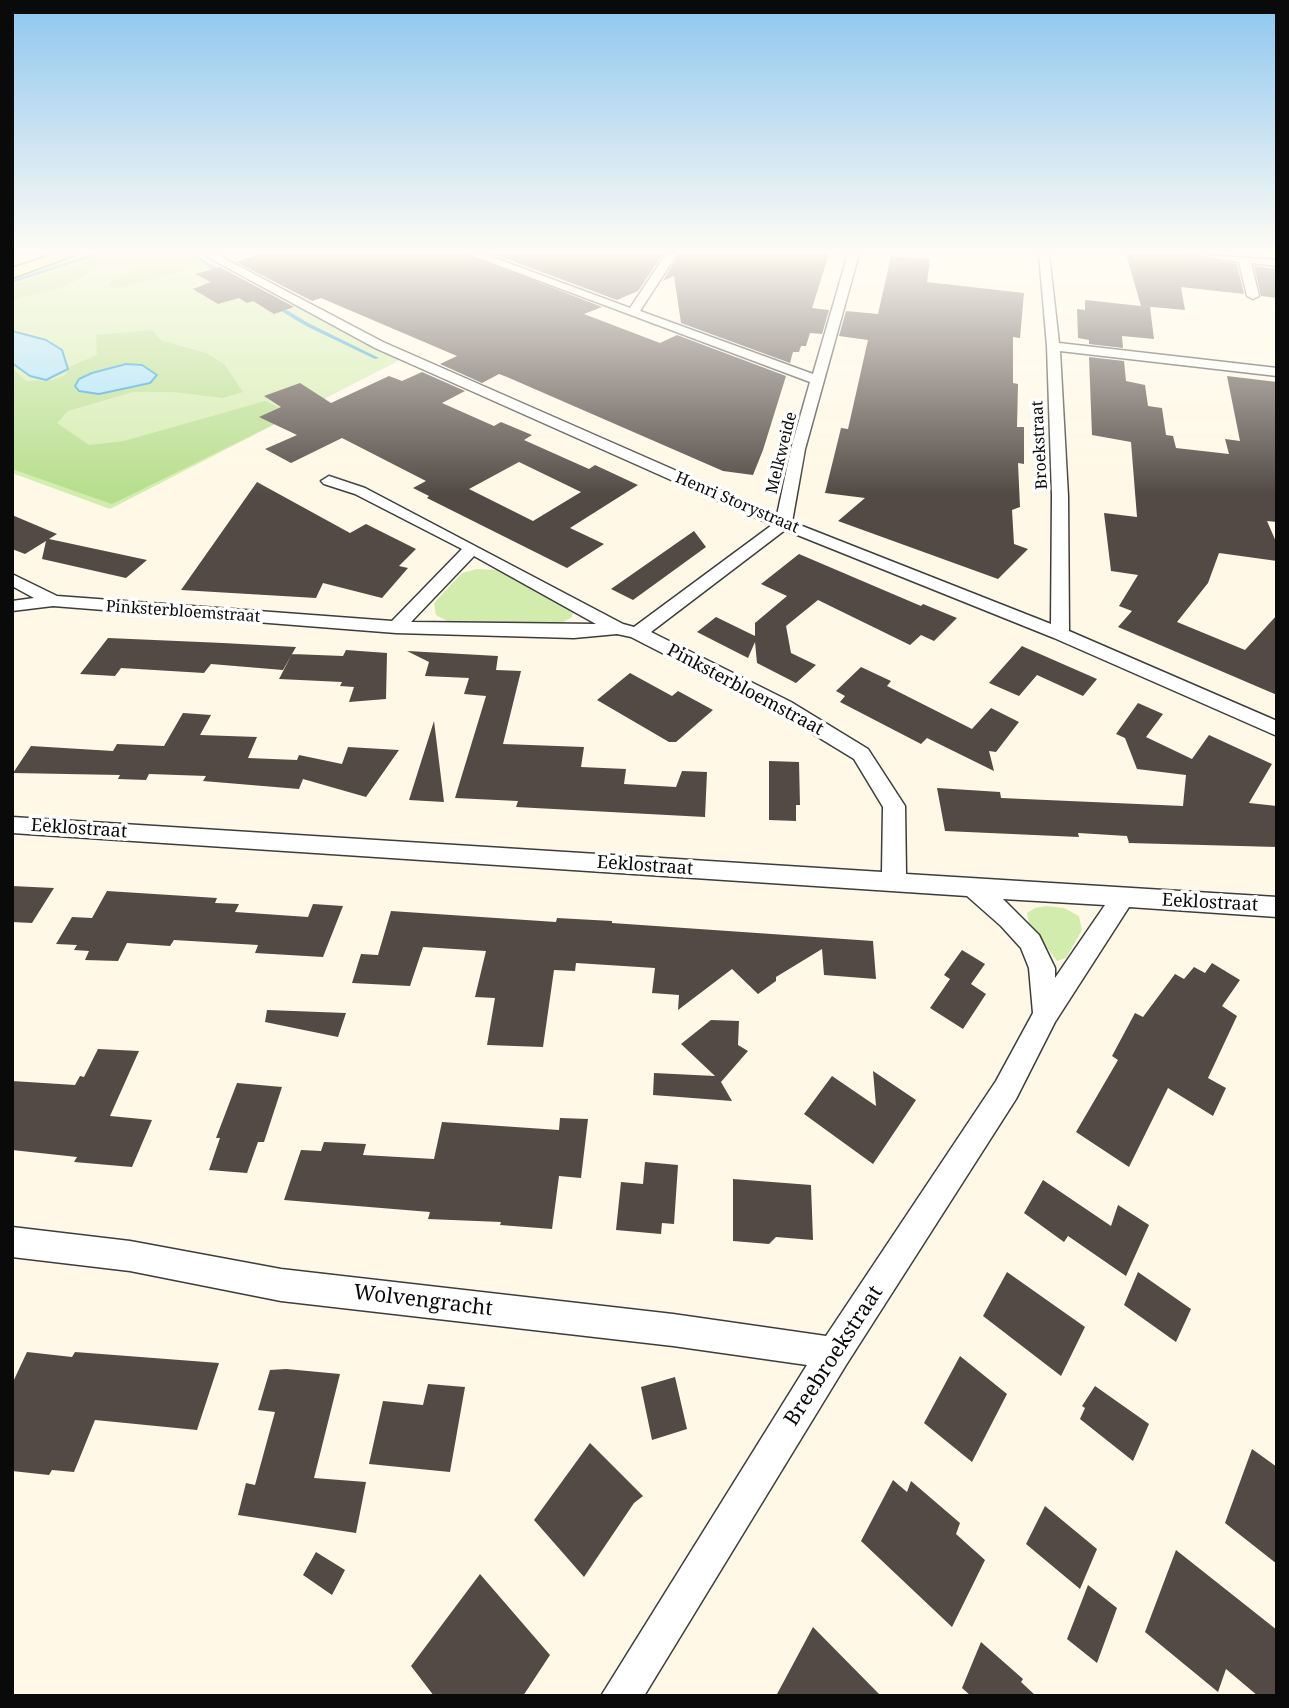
<!DOCTYPE html>
<html>
<head>
<meta charset="utf-8">
<style>
  body { margin:0 }
  #map { position:relative; width:1289px; height:1708px; overflow:hidden; background:#fff8e6; font-family:"Noto Serif",serif }
  canvas { display:block }
  .frame { position:absolute; inset:0; border:14px solid #0a0a0a; pointer-events:none }
</style>
</head>
<body>
<div id="map">
<canvas width="1289" height="1708"></canvas>
<div class="frame"></div>
</div>
<script>
const g = document.querySelector('canvas').getContext('2d');
g.lineJoin = 'round';
function fillPath(path, color) { g.fillStyle = color; g.fill(path, 'evenodd'); }
const toPath = rows => new Path2D(rows.map(r => 'M' + r).join(''));
function strokePath(path, color, width, dash) { g.strokeStyle = color; g.lineWidth = width; g.lineCap = dash ? 'butt' : 'round'; g.setLineDash(dash || []); g.stroke(path); }
function drawText(font, color, halo, rows, align = 'center') {
  g.font = font + ' "Noto Serif",serif'; g.lineWidth = 7; g.setLineDash([]); g.textBaseline = 'middle'; g.strokeStyle = halo; g.fillStyle = color; for (const [text, x, y, turn = 0] of rows) {
    g.save(); g.translate(x, y); g.rotate((+turn || 0) * Math.PI / 180); g.textAlign = isNaN(turn) ? turn : align; if (halo) g.strokeText(text, 0, 0); g.fillText(text, 0, 0); g.restore();
  }
}
fillPath(toPath([
  [88,254,194,254,400,360,110,509,12,473,12,278],
  [477,569,498,570,573,611,572,617,560,624,447,621,436,615,434,603,462,573],
  [1046,906,1064,908,1079,916,1082,930,1066,958,1057,961,1029,923,1027,913,1035,908]
]), '#d2ecad');
fillPath(toPath([
  [106,254,185,254,204,266,119,288,109,287,110,282,136,270,141,264,129,261,96,269,66,286,12,300,12,285],
  [152,330,162,341,206,353,224,364,243,392,223,398,173,392,133,392,68,411,57,423,89,445,124,441,265,401,293,415,112,504,12,469,12,368,26,381,53,380,64,376,71,366,97,355,96,335]
]), '#b6de8c');
const water = toPath([
  [12,331,46,340,62,350,68,369,46,380,30,376,12,363,12,331],
  [126,364,142,365,157,375,150,383,99,394,79,391,75,386,79,379,92,373,126,364]
]);
fillPath(water, '#a6e1fb');
strokePath(water, '#279dd8', 2);
fillPath(toPath([
  [93,254,101,254,12,283,12,280,93,254],
  [195,254,225,273,225,274,221,275,189,254,195,254],
  [271,303,275,303,310,324,379,358,375,359,306,326,271,305,271,303]
]), '#279dd8');
fillPath(toPath([
  [260,254,466,254,602,307,584,314,660,343,677,335,786,376,763,450,753,475,723,471,507,377,499,374,482,383,440,364,457,356,321,298,312,301,236,262],
  [493,254,663,254,638,291,617,300],
  [679,254,829,254,812,308,829,310,822,334,810,333,806,346,801,346,799,352,793,352,790,363,681,323,674,276,663,281],
  [1126,254,1187,254,1237,264,1244,294,1181,287,1185,310,1141,306],
  [891,256,930,259,927,282,1024,293,1020,338,1013,337,1013,383,1018,384,1017,427,1024,427,1024,464,1018,463,1020,507,1012,510,1014,544,1028,549,998,579,838,521,865,498,825,493,841,428,848,429,868,340,839,336,846,311,878,314],
  [1254,266,1277,269,1277,298,1261,296],
  [220,267,294,307,274,314,253,301,247,303,239,298,218,304,193,289,211,282,195,274],
  [1085,300,1150,307,1154,339,1122,336,1123,348,1089,344,1089,340,1078,338,1077,309,1085,310],
  [1089,357,1124,361,1126,381,1145,385,1148,406,1162,408,1166,435,1173,436,1176,448,1229,454,1225,439,1240,441,1227,376,1277,382,1277,522,1267,521,1277,544,1277,561,1219,553,1208,583,1177,622,1245,650,1277,615,1277,695,1118,627,1132,611,1119,606,1138,575,1111,571,1104,513,1137,517,1131,442,1092,435],
  [422,372,465,391,442,403,494,426,501,422,532,435,524,440,589,469,595,465,638,485,570,528,604,544,567,568,427,498,429,496,413,488,426,481,342,438,291,463,265,449,297,435,259,417,281,407,264,396,300,383,331,403,389,376,402,381],
  [519,462,581,492,533,521,469,489],
  [257,482,350,533,366,524,416,549,399,566,408,568,382,598,323,583,316,598,181,590],
  [12,515,57,534,49,539,147,560,126,578,42,559,46,541,25,554,12,549],
  [694,531,706,547,633,600,611,589],
  [799,554,921,606,923,604,957,618,934,641,921,635,910,645,818,600,786,626,791,653,816,665,796,683,757,663,755,642,748,658,697,632,716,617,755,636,755,623,787,596,761,584],
  [108,638,223,643,296,647,283,670,211,664,204,673,121,668,115,676,80,674],
  [1022,646,1024,647,1097,679,1083,696,1037,675,1019,696,989,683],
  [346,650,387,653,386,699,349,702,354,687,340,686,342,682,279,679,292,654,343,656],
  [407,651,498,656,496,670,521,671,503,744,584,747,581,767,626,769,624,784,676,787,682,771,707,772,705,817,516,807,518,801,455,798,486,696,464,694,469,678,425,676,429,662],
  [861,667,891,681,887,686,972,729,991,708,1019,722,996,752,989,751,994,771,927,738,921,744,840,702,845,696,836,691],
  [630,673,672,696,678,691,713,710,676,742,669,742,597,700],
  [1138,703,1163,714,1146,737,1192,759,1209,735,1272,764,1249,803,1277,806,1277,847,1129,843,1127,836,1078,833,1079,837,945,831,937,788,1000,792,1001,798,1183,806,1186,775,1137,769,1125,738,1116,734],
  [183,713,211,715,200,735,257,737,248,758,297,760,299,755,342,764,348,747,399,750,366,797,303,779,299,789,203,781,206,776,149,774,146,780,118,779,120,775,13,773,31,746,113,751,117,744,164,746],
  [434,721,444,802,409,800],
  [769,761,799,762,800,805,796,805,796,821,769,820],
  [12,886,54,888,32,923,12,922],
  [107,891,217,898,215,903,239,904,235,912,308,917,313,904,343,906,323,957,255,953,258,945,174,940,170,946,127,943,118,961,85,960,89,951,74,950,77,945,56,944,72,917,92,918],
  [391,911,556,922,557,918,612,921,612,923,873,941,876,979,824,975,822,949,776,977,776,981,758,994,732,969,678,1010,679,995,652,993,655,968,576,963,575,971,554,970,543,1047,487,1045,495,998,475,997,486,951,423,947,410,986,352,983,361,954,378,955],
  [962,950,985,964,971,984,986,994,963,1029,930,1008,950,979,944,975],
  [1212,963,1240,980,1222,1006,1237,1016,1208,1078,1226,1088,1213,1116,1168,1088,1129,1167,1076,1132,1118,1060,1112,1056,1135,1013,1143,1017,1175,974,1184,979,1194,967,1205,973],
  [267,1010,346,1013,338,1037,265,1022],
  [711,1020,739,1021,738,1045,748,1051,721,1082,732,1101,653,1095,654,1073,715,1076,681,1044],
  [98,1049,139,1051,110,1116,152,1120,132,1167,74,1162,77,1157,12,1150,12,1081,75,1085,80,1076,84,1077],
  [873,1071,916,1100,873,1164,804,1114,832,1076,876,1106],
  [237,1083,282,1087,264,1142,258,1142,247,1173,209,1170,220,1138,216,1138],
  [560,1118,588,1119,581,1178,559,1176,552,1229,500,1225,501,1222,428,1219,430,1212,284,1200,301,1150,321,1151,324,1142,366,1144,363,1155,434,1159,442,1122,559,1130],
  [645,1162,678,1165,674,1224,662,1223,661,1234,616,1230,621,1182,643,1184],
  [733,1179,811,1185,813,1240,776,1237,769,1244,733,1241],
  [1043,1180,1111,1226,1118,1205,1149,1225,1126,1276,1068,1236,1064,1242,1024,1213],
  [1007,1272,1085,1327,1061,1376,983,1316],
  [1138,1272,1191,1309,1176,1342,1124,1305],
  [27,1352,72,1357,75,1352,219,1363,197,1430,95,1420,74,1472,52,1470,49,1475,12,1471,12,1384],
  [960,1356,1007,1394,972,1462,924,1423],
  [286,1369,340,1374,314,1478,366,1482,356,1533,238,1515,246,1483,255,1485,275,1412,258,1410,270,1370],
  [675,1377,687,1429,652,1440,641,1387],
  [428,1384,465,1387,450,1472,369,1464,383,1401,423,1405],
  [1095,1386,1149,1424,1133,1461,1080,1419,1085,1408,1082,1406],
  [590,1443,643,1496,634,1503,584,1577,534,1520],
  [1252,1449,1277,1467,1277,1564,1225,1523],
  [893,1480,907,1492,911,1481,960,1523,956,1534,985,1560,952,1627,861,1541],
  [1045,1506,1097,1549,1080,1589,1026,1544],
  [1176,1550,1277,1630,1277,1696,1258,1696,1226,1669,1218,1692,1145,1632],
  [316,1552,345,1570,332,1595,303,1575],
  [480,1574,550,1655,523,1696,434,1696,411,1666],
  [1088,1585,1117,1608,1097,1663,1067,1639],
  [813,1627,881,1696,776,1696],
  [981,1642,1023,1679,1021,1682,1036,1696,971,1696,962,1688]
]), '#534a45');
const street = toPath([
  [202,254,216,254,383,342,777,515,791,449,810,382,468,254,484,254,630,308,666,254,677,254,640,311,813,374,848,254,859,254,805,449,792,522,1051,624,1052,496,1047,346,1039,254,1049,254,1059,343,1277,368,1277,376,1060,351,1068,496,1069,631,1277,721,1277,736,1054,638,785,530,651,632,791,702,868,749,905,806,906,874,1277,897,1277,917,1129,907,1055,1022,1016,1099,846,1365,644,1696,601,1696,807,1365,673,1346,281,1301,130,1271,12,1257,12,1227,130,1241,281,1269,673,1314,826,1336,996,1081,1033,1013,1029,968,1021,948,1001,926,967,896,12,833,12,817,882,872,883,807,854,759,777,712,631,637,617,634,574,638,396,633,53,606,12,611,12,601,34,598,12,586,12,574,57,596,392,621,462,549,355,494,324,484,321,481,329,476,365,488,623,624,634,627,772,525,375,348,202,254],
  [474,556,596,624,411,622,474,556],
  [1003,899,1105,905,1055,978,1055,968,1039,935,1003,899],
  [1189,254,1277,260,1277,266,1251,263,1259,296,1253,299,1247,296,1239,262,1189,254]
]);
const secondary = toPath([
  [54,254,78,254,12,278,12,268,54,254]
]);
strokePath(street, '#3d3d3d', 3);
strokePath(secondary, '#2c2c2c', 3);
fillPath(street, '#fff');
fillPath(secondary, '#ffeea1');
const sky = g.createLinearGradient(0, 0, 0, 494);
sky.addColorStop(0, '#8dc6f0');
sky.addColorStop(0.51, '#fffcf4');
sky.addColorStop(1, '#fffcf400');
g.fillStyle = sky;
g.fillRect(0, 0, 1289, 494);
drawText('16px', '#0a0a0a', '#fff', [
  ["Broekstraat",1040,445,-93],
  ["Melkweide",782,453,-76],
  ["Henri Storystraat",737,503,23],
  ["Pinksterbloemstraat",183,612,4]
]);
drawText('18px', '#0a0a0a', '#fff', [
  ["Pinksterbloemstraat",745,690,28],
  ["Eeklostraat",79,829,4],
  ["Eeklostraat",645,866,4],
  ["Eeklostraat",1210,903,3]
]);
drawText('21px', '#0a0a0a', '#fff', [
  ["Wolvengracht",423,1301,7],
  ["Breebroekstraat",834,1356,-57]
]);
</script>
</body>
</html>
